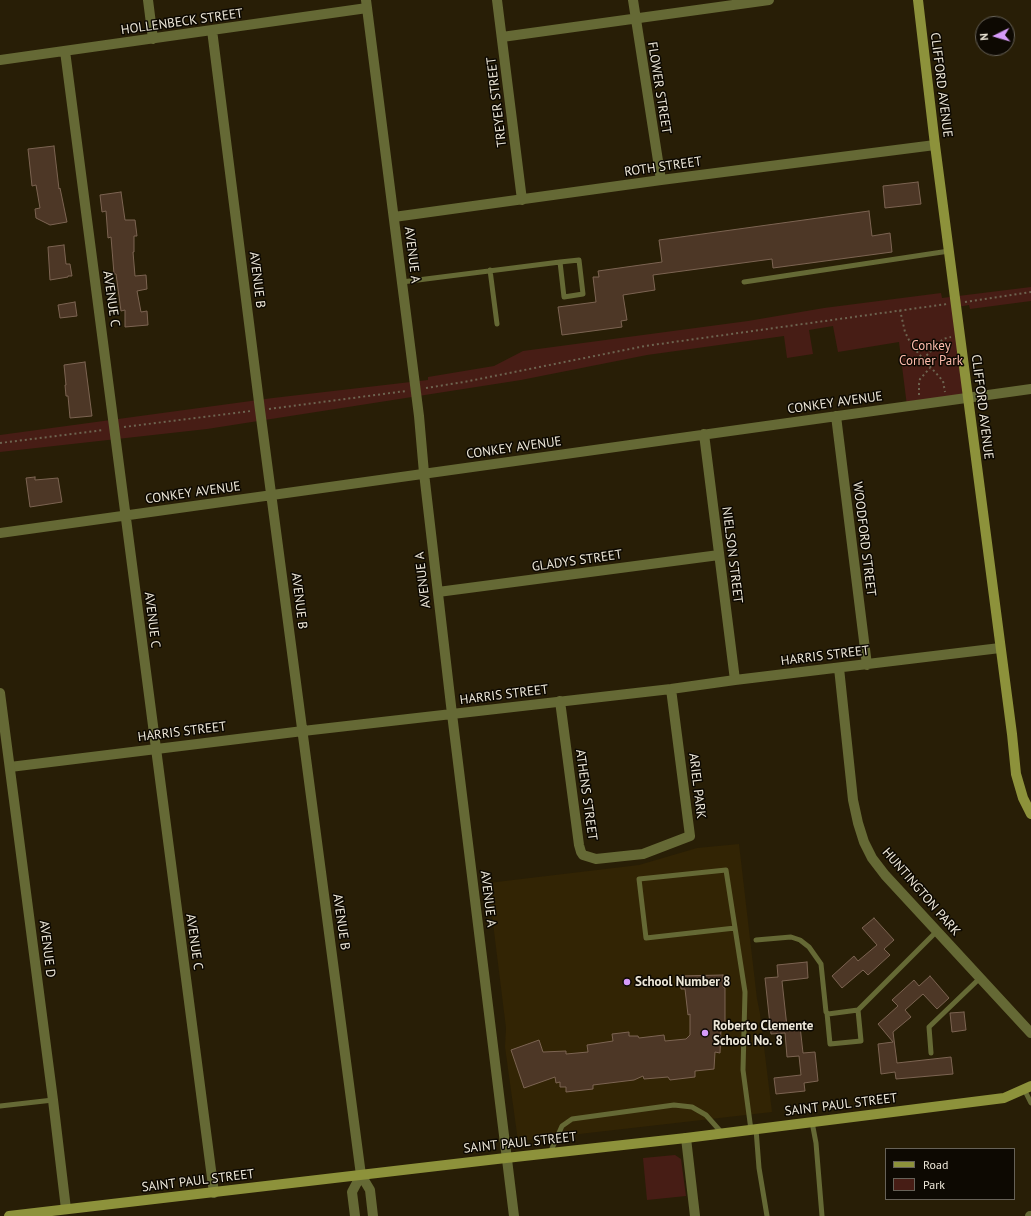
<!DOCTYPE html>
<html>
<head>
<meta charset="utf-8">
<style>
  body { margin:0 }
  #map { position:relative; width:1031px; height:1216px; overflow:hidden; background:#281e06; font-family:"PT Sans",sans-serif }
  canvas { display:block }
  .legend { position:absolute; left:885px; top:1148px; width:130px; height:52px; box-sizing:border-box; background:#0d0902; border:1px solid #676258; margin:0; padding:5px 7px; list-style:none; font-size:12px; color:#ede7d8 }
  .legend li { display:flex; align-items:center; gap:8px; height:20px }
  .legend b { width:20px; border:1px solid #676258 }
  .north { position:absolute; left:975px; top:16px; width:40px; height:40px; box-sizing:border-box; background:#0d0902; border:1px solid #676258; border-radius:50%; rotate:265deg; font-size:11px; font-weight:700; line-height:16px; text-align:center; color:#ede7d8 }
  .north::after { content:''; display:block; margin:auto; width:14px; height:18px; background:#d69bf9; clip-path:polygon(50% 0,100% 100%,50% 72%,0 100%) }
</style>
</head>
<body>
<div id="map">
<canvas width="1031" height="1216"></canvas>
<ul class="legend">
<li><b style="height:5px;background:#8d923b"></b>Road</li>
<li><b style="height:11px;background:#471d15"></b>Park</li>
</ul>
<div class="north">N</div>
</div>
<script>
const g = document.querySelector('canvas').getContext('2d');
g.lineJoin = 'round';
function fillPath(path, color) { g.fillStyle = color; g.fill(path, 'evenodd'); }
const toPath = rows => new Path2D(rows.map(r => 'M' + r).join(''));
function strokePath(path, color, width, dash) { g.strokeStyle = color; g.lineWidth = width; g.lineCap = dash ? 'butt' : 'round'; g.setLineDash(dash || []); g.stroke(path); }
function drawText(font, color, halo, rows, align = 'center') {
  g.font = font + ' "PT Sans",sans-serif'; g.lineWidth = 3; g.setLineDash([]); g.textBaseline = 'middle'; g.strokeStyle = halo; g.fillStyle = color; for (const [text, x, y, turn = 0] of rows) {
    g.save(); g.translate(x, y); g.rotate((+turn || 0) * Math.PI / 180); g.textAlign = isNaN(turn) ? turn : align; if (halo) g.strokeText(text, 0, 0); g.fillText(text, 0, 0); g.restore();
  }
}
fillPath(toPath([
  [739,844,757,999,760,1014,772,1112,518,1141,505,1047,506,1028,488,883,639,865,697,848]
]), '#322404');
fillPath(toPath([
  [1031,287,1031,301,970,309,969,305,957,307,968,398,907,406,899,342,838,352,833,326,809,330,813,354,787,358,784,336,647,355,521,380,207,429,0,452,0,435,273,398,428,380,428,377,494,366,523,351,748,321,824,308,941,293,942,298],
  [675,1155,681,1159,686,1196,647,1200,643,1158]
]), '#471d15');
const building = toPath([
  [54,146,59,189,60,188,67,222,50,225,36,218,35,209,40,208,36,185,32,186,28,149,54,146],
  [918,182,921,204,885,208,883,186,918,182],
  [121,192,125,220,135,220,137,236,134,236,134,252,133,252,135,276,146,275,147,289,137,291,141,312,147,311,148,325,125,327,125,310,121,311,116,274,114,274,111,237,108,238,106,211,102,212,100,195,121,192],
  [869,211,872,236,890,233,892,252,773,268,772,259,653,275,655,290,623,295,627,320,621,321,622,327,562,335,558,307,596,302,593,277,599,277,598,271,662,262,659,240,869,211],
  [64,245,66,264,70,264,72,276,68,276,68,277,50,280,48,247,64,245],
  [75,302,77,316,60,318,58,305,75,302],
  [85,362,92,416,70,418,68,396,66,396,65,385,66,385,64,365,85,362],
  [35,477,35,480,58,478,62,502,30,507,26,478,35,477],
  [874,918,894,940,884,949,890,955,868,975,863,970,842,988,832,976,854,956,858,961,877,945,862,928,874,918],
  [807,962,808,978,782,981,787,1027,800,1026,803,1053,815,1052,818,1081,804,1083,805,1091,776,1094,774,1078,801,1075,799,1056,787,1057,785,1033,771,1034,765,978,778,977,777,965,807,962],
  [723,975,723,987,725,988,725,1028,721,1028,720,1053,715,1052,714,1069,695,1071,695,1077,670,1080,668,1077,644,1079,643,1076,634,1080,593,1085,593,1089,566,1092,566,1087,560,1087,560,1082,556,1083,555,1077,524,1088,511,1050,539,1040,543,1052,566,1051,566,1054,588,1052,587,1045,613,1041,612,1034,629,1032,629,1036,638,1036,639,1038,664,1035,665,1041,686,1039,690,1035,690,1014,688,1015,685,989,681,989,680,976,723,975],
  [930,976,949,998,937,1009,923,994,905,1010,911,1017,893,1032,897,1063,951,1057,953,1074,896,1079,895,1072,881,1074,878,1044,893,1042,878,1024,898,1006,892,1000,914,980,919,986,930,976],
  [964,1012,966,1030,952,1032,950,1013,964,1012]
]);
fillPath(building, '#4d3726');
strokePath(building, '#7c6452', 1);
strokePath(toPath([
  [965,302,1031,292],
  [900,310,905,332,909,340,918,353,943,381,945,392],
  [923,359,943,339,951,337],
  [426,388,464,382,645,346,947,304],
  [919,395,919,384,920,379,930,368],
  [269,409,406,391],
  [124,427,251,411],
  [0,443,104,430]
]), '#6d6450', 2, [2, 3]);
strokePath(toPath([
  [490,270,497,324],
  [402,282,560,262,564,297,583,294,579,260,560,262],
  [744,282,949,251],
  [735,928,646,938,639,879,726,870,745,992,743,1070,751,1130],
  [756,940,791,937,800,940,809,947,821,964,826,1012,828,1014,858,1010,937,931],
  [827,1013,830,1044,861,1041,858,1010],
  [931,1053,929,1027,980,978],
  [1024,1089,1031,1103],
  [0,1106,53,1100],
  [812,1122,816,1143,822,1216],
  [756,1129,759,1168,767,1216],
  [550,1153,562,1126,572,1119,674,1105,692,1107,706,1115,722,1133]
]), '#656935', 5);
strokePath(toPath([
  [148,0,153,39],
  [366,0,419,416,424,473,452,714,514,1216],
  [497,0,522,200],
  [633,0,661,180],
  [212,30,260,410,361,1175,370,1190,373,1216],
  [502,37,769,0],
  [65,51,214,1193],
  [0,60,367,8],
  [394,217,661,180,935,145],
  [836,416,867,665],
  [704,434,735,680],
  [0,533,1031,389],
  [438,592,719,555],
  [839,668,853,800,858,823,864,842,872,858,885,875,1031,1033],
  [560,701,579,845,581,852,583,855,596,859,643,854,690,836,671,689],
  [10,767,303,731,671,689,735,680,1000,648],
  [686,1138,695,1216],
  [355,1216,352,1192,361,1175],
  [1030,1216,1031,1216]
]), '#656935', 10);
strokePath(toPath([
  [0,693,53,1100,66,1209]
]), '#656935', 10);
strokePath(toPath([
  [918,0,935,145,1012,734,1016,774,1023,798,1031,814],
  [9,1216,497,1159,686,1138,1004,1098,1031,1086]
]), '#8d923b', 10);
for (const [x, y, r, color] of [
  [627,982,4,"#d69bf9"],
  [705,1033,4,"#d69bf9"]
]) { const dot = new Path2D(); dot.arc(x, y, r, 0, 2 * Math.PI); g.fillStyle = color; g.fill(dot); strokePath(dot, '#0d0902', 1.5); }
drawText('13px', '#ede7d8', '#0d0902', [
  ["HOLLENBECK STREET",182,22,-8],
  ["CLIFFORD AVENUE",941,85,83],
  ["FLOWER STREET",659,88,81],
  ["TREYER STREET",497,102,-97],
  ["ROTH STREET",663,167,-8],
  ["AVENUE A",412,255,83],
  ["AVENUE B",257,280,83],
  ["AVENUE C",111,299,82],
  ["CONKEY AVENUE",835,403,-8],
  ["CLIFFORD AVENUE",982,407,83],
  ["CONKEY AVENUE",514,448,-8],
  ["CONKEY AVENUE",193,493,-8],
  ["WOODFORD STREET",864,539,83],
  ["NIELSON STREET",732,555,83],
  ["GLADYS STREET",577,561,-8],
  ["AVENUE A",423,580,-97],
  ["AVENUE B",299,601,83],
  ["AVENUE C",152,620,83],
  ["HARRIS STREET",825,656,-7],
  ["HARRIS STREET",504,695,-7],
  ["HARRIS STREET",182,732,-7],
  ["ARIEL PARK",697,786,83],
  ["ATHENS STREET",586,795,82],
  ["HUNTINGTON PARK",921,892,49],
  ["AVENUE A",488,899,83],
  ["AVENUE B",341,922,82],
  ["AVENUE C",194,942,82],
  ["AVENUE D",47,949,83],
  ["SAINT PAUL STREET",841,1105,-7],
  ["SAINT PAUL STREET",520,1143,-6],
  ["SAINT PAUL STREET",198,1181,-7]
]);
drawText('13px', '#fcbaab', '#0d0902', [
  ["Conkey",931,346],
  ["Corner Park",931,361]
]);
drawText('bold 13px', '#ede7d8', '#0d0902', [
  ["School Number 8",635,982],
  ["Roberto Clemente",713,1026],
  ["School No. 8",713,1041]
], 'left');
</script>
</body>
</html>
